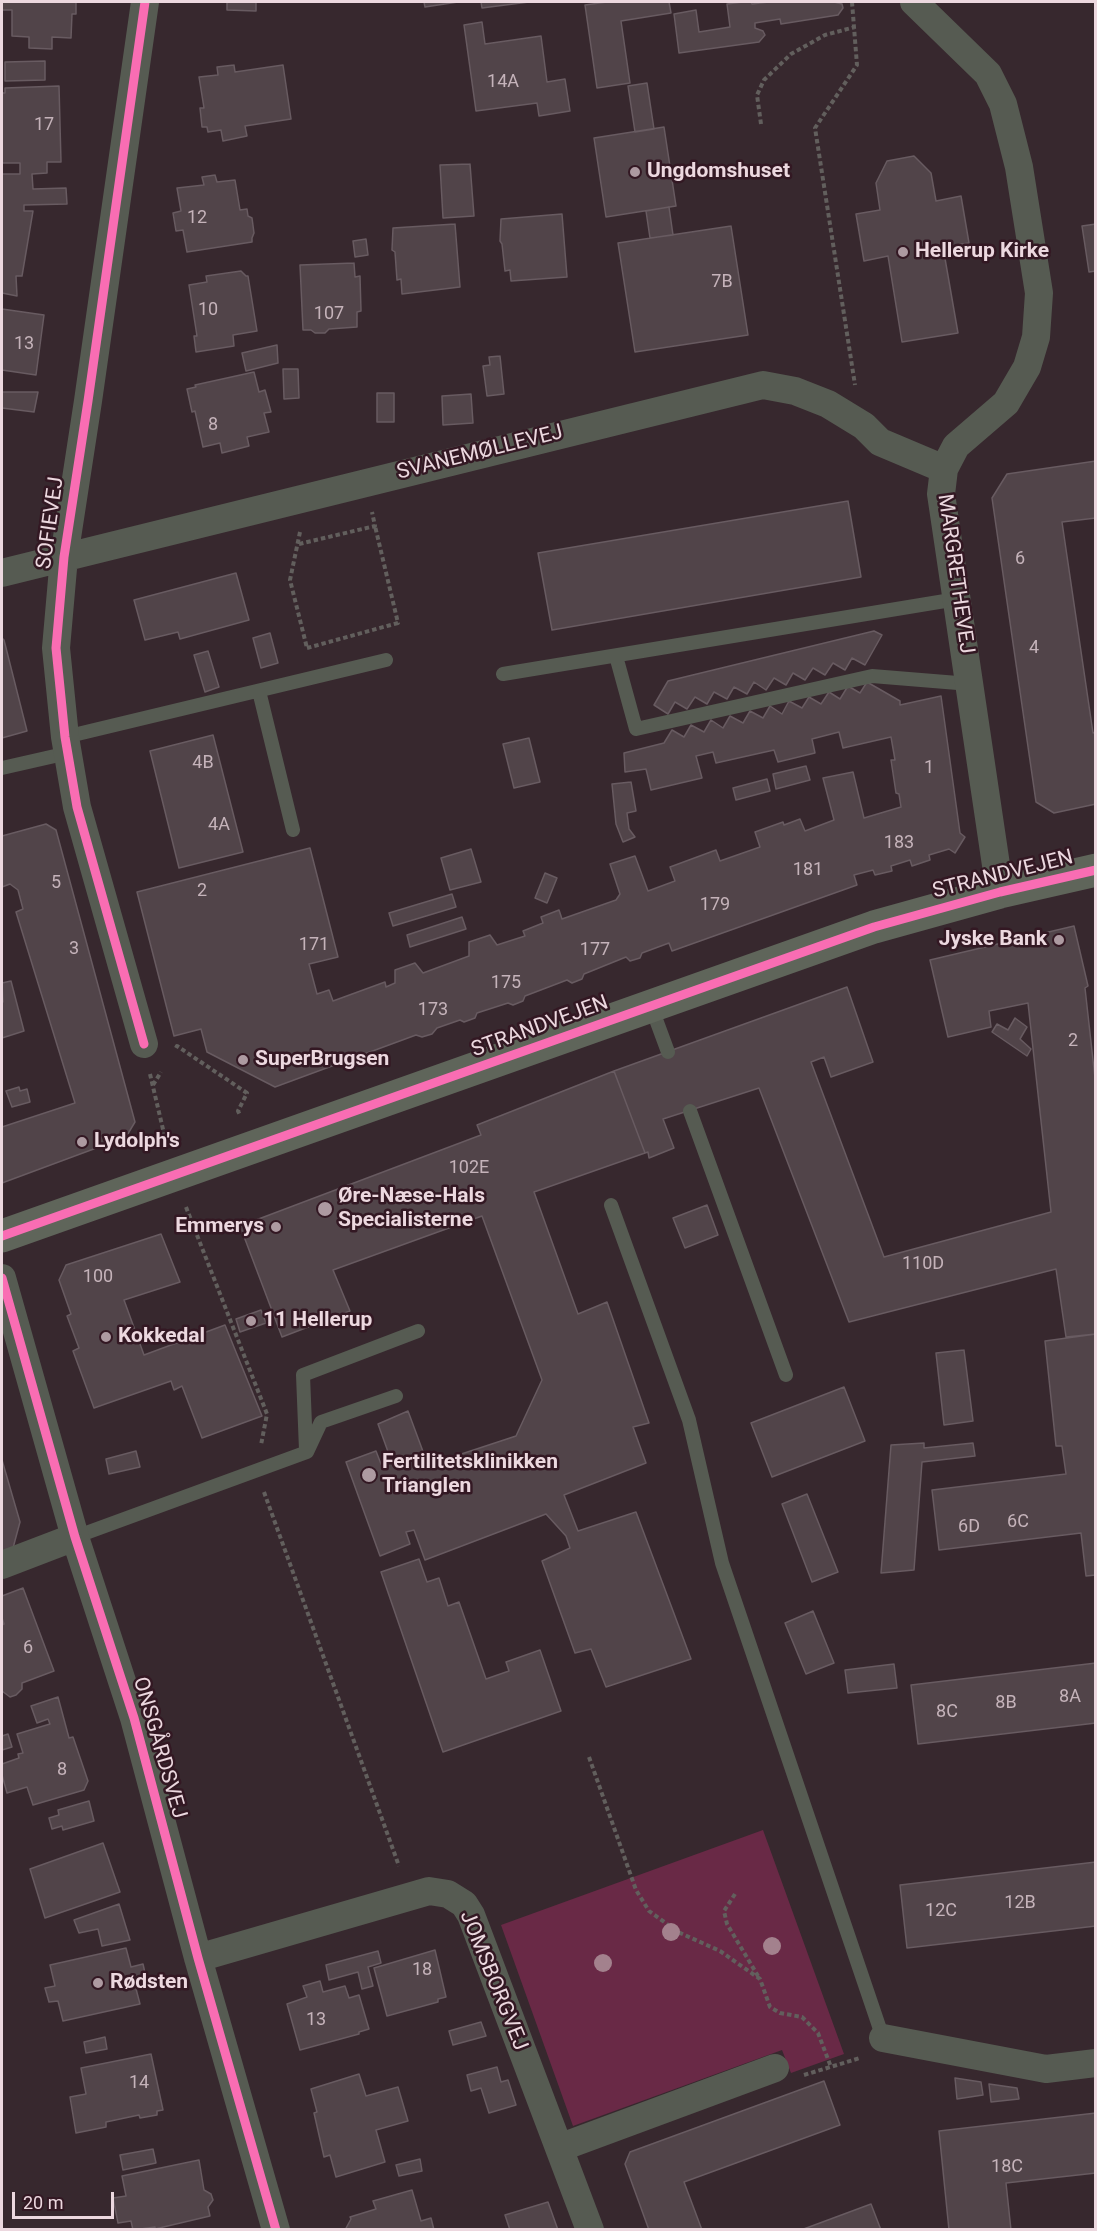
<!DOCTYPE html>
<html>
<head>
<meta charset="utf-8">
<style>
  body { margin:0 }
  #map { position:relative; width:1097px; height:2231px; overflow:hidden; background:#37282e; font-family:Roboto,sans-serif }
  canvas { display:block }
  .frame { position:absolute; inset:0; border:3px solid #ecd8df; pointer-events:none }
  .scale { position:absolute; left:12px; top:2192px; width:102px; height:27px; box-sizing:border-box; border:3px solid #ecd8df; border-top:0; padding-left:8px; font-size:18px; line-height:21px; white-space:nowrap; color:#ecd8df; -webkit-text-stroke:4px #331823; paint-order:stroke }
</style>
</head>
<body>
<div id="map">
<canvas width="1097" height="2231"></canvas>
<div class="frame"></div>
<div class="scale">20 m</div>
</div>
<script>
const g = document.querySelector('canvas').getContext('2d');
g.lineJoin = 'round';
function fillPath(path, color) { g.fillStyle = color; g.fill(path, 'evenodd'); }
const toPath = rows => new Path2D(rows.map(r => 'M' + r).join(''));
function strokePath(path, color, width, dash) { g.strokeStyle = color; g.lineWidth = width; g.lineCap = dash ? 'butt' : 'round'; g.setLineDash(dash || []); g.stroke(path); }
function drawText(font, color, halo, rows, align = 'center') {
  g.font = font + ' Roboto,sans-serif'; g.lineWidth = 5; g.setLineDash([]); g.textBaseline = 'middle'; g.strokeStyle = halo; g.fillStyle = color; for (const [text, x, y, turn = 0] of rows) {
    g.save(); g.translate(x, y); g.rotate((+turn || 0) * Math.PI / 180); g.textAlign = isNaN(turn) ? turn : align; if (halo) g.strokeText(text, 0, 0); g.fillText(text, 0, 0); g.restore();
  }
}
fillPath(toPath([
  [763,1830,844,2054,791,2073,782,2050,573,2126,501,1925]
]), '#692946');
const building = toPath([
  [2,2,76,2,76,14,72,14,71,38,52,37,52,49,29,48,29,37,12,36,12,10,2,10,2,2],
  [227,2,263,2,256,2,256,11,227,10,227,2],
  [424,2,458,2,425,7,424,2],
  [481,2,529,2,482,8,481,2],
  [607,2,669,2,671,13,621,21,630,83,597,88,585,5,607,2],
  [743,2,751,2,752,4,769,2,834,2,842,4,843,8,838,15,781,24,780,19,755,23,755,28,763,31,765,35,759,42,679,53,674,14,696,10,699,32,730,27,727,4,743,2],
  [482,22,485,44,541,36,547,82,565,79,570,111,539,116,537,103,476,111,464,25,482,22],
  [45,61,45,80,5,81,5,62,45,61],
  [234,65,235,72,283,65,291,119,245,126,247,136,223,141,221,130,208,132,207,127,202,127,200,108,204,108,199,77,218,75,217,67,234,65],
  [647,83,654,129,635,132,628,86,647,83],
  [59,86,61,162,47,162,47,173,32,174,33,189,66,188,67,204,24,205,24,211,33,211,22,276,16,276,17,296,2,293,2,174,20,174,20,163,2,163,2,93,5,93,5,88,59,86],
  [664,127,676,206,606,217,594,138,664,127],
  [914,156,931,173,936,201,961,196,969,243,943,247,958,333,902,342,888,256,864,261,856,214,880,210,876,183,887,161,914,156],
  [470,164,474,216,443,218,440,165,470,164],
  [215,175,217,182,235,180,240,210,247,209,248,216,252,218,254,233,252,238,252,242,187,252,183,230,176,231,173,213,181,211,177,188,204,185,202,177,215,175],
  [669,207,673,235,650,238,646,211,669,207],
  [562,214,567,277,511,281,510,270,505,271,502,244,500,241,501,219,562,214],
  [455,224,460,287,402,294,401,279,397,280,395,252,392,250,393,228,455,224],
  [1096,224,1096,271,1089,272,1082,226,1096,224],
  [731,226,748,335,635,352,618,243,731,226],
  [366,239,368,255,355,257,353,241,366,239],
  [354,263,355,277,360,276,361,311,357,312,357,327,329,329,325,333,315,333,311,330,303,330,300,265,354,263],
  [241,271,246,276,248,276,257,331,233,335,234,346,196,352,194,336,197,336,189,285,207,282,206,276,241,271],
  [2,309,44,315,36,375,2,370,2,309],
  [277,345,278,363,246,371,242,353,277,345],
  [500,356,504,394,487,396,483,366,490,365,489,357,500,356],
  [283,369,298,369,299,398,284,399,283,369],
  [254,372,259,392,265,390,271,412,264,413,269,432,247,437,249,446,222,453,220,443,203,447,195,411,192,412,187,389,196,387,195,385,254,372],
  [2,392,38,392,34,412,2,408,2,392],
  [377,393,394,393,394,422,377,422,377,393],
  [471,394,473,423,443,425,442,396,471,394],
  [1096,461,1096,518,1062,522,1093,733,1096,732,1096,804,1054,813,1036,802,992,498,1007,474,1096,461],
  [848,501,861,577,552,630,538,553,848,501],
  [236,573,249,620,180,639,178,632,145,640,134,600,236,573],
  [874,631,882,635,865,665,852,658,845,670,833,663,825,675,813,668,805,680,793,673,786,685,774,678,766,690,754,682,747,694,734,687,727,699,714,692,707,704,695,697,687,709,675,702,668,714,654,705,668,681,874,631],
  [270,633,278,663,261,668,253,638,270,633],
  [2,638,4,640,27,731,2,738,2,638],
  [208,651,219,687,205,692,194,655,208,651],
  [867,682,900,701,900,705,941,696,960,833,965,837,955,853,949,849,929,855,930,860,912,866,910,860,891,866,892,871,875,875,873,870,854,875,857,885,672,951,669,943,642,953,640,958,630,961,626,957,584,974,582,979,572,983,567,980,525,996,523,1001,513,1005,508,1003,477,1013,475,1018,464,1022,460,1020,437,1028,432,1034,422,1037,416,1035,275,1087,207,1052,201,1029,174,1036,137,892,310,848,338,957,309,964,317,994,329,990,333,1001,385,982,386,987,395,983,395,970,415,963,423,973,469,956,469,942,490,935,497,945,525,936,523,931,543,923,541,917,559,910,562,919,616,900,620,894,610,864,635,856,648,891,675,881,670,867,716,850,720,861,760,847,755,832,783,822,784,825,800,819,805,831,834,820,823,778,853,772,864,818,901,807,899,794,896,793,891,760,895,760,891,737,843,748,839,732,812,739,815,753,778,762,774,750,716,763,713,752,696,756,702,778,651,790,646,769,625,772,624,753,664,743,672,730,684,737,691,725,704,732,711,720,723,728,730,716,743,723,750,711,763,718,770,706,782,714,789,701,802,708,809,697,821,704,829,692,840,699,848,686,860,693,867,682],
  [213,735,243,852,179,868,150,751,213,735],
  [529,738,540,782,514,788,503,744,529,738],
  [806,766,810,780,776,789,773,774,806,766],
  [767,779,770,791,736,800,733,788,767,779],
  [631,782,636,811,627,813,629,829,635,837,623,842,616,824,612,784,631,782],
  [46,824,56,830,135,1122,126,1137,2,1183,2,1127,75,1103,16,912,23,909,18,890,10,884,2,887,2,836,46,824],
  [471,849,481,882,450,890,441,858,471,849],
  [545,873,557,878,547,903,535,898,545,873],
  [452,894,456,907,393,926,389,913,452,894],
  [462,917,466,929,410,947,407,935,462,917],
  [1074,926,1088,986,1085,988,1096,1087,1096,1334,1066,1337,1056,1269,849,1322,759,1088,663,1119,674,1148,649,1158,648,1152,645,1153,614,1071,847,987,873,1062,831,1077,824,1057,811,1062,884,1257,1051,1212,1028,1003,989,1011,991,1027,948,1037,930,960,1074,926],
  [11,981,24,1031,2,1038,2,1002,3,1002,2,983,11,981],
  [1015,1018,1027,1027,1020,1039,1031,1049,1027,1056,992,1032,997,1024,1008,1030,1015,1018],
  [614,1071,645,1153,534,1192,578,1314,607,1302,649,1423,633,1427,646,1463,564,1495,578,1531,636,1512,691,1659,606,1687,591,1649,575,1653,542,1561,570,1548,566,1536,546,1514,425,1560,414,1530,406,1532,410,1544,380,1556,346,1462,376,1451,381,1464,391,1460,378,1424,408,1411,428,1465,516,1436,542,1380,482,1216,333,1270,350,1311,282,1337,240,1226,481,1135,477,1125,614,1071],
  [19,1087,20,1091,27,1089,30,1102,12,1107,6,1091,19,1087],
  [707,1205,718,1235,685,1248,673,1218,707,1205],
  [161,1234,180,1282,124,1300,144,1355,225,1325,262,1416,202,1438,182,1386,174,1390,171,1381,94,1408,73,1351,79,1348,67,1316,71,1314,59,1280,66,1265,161,1234],
  [261,1310,266,1323,240,1332,236,1319,261,1310],
  [1096,1334,1096,1575,1086,1576,1081,1533,939,1550,932,1490,1066,1474,1062,1446,1056,1446,1045,1341,1096,1334],
  [964,1350,973,1421,944,1425,936,1353,964,1350],
  [844,1387,865,1441,772,1477,751,1423,844,1387],
  [924,1443,924,1448,973,1443,975,1456,922,1462,914,1570,881,1573,891,1445,924,1443],
  [136,1451,140,1467,109,1474,106,1459,136,1451],
  [2,1460,20,1522,13,1548,2,1553,2,1460],
  [807,1494,838,1572,812,1582,782,1504,807,1494],
  [419,1559,427,1582,439,1578,448,1606,459,1602,486,1679,509,1671,506,1662,540,1650,561,1711,443,1752,381,1572,419,1559],
  [23,1588,54,1671,22,1683,22,1689,16,1695,10,1697,2,1691,2,1625,4,1624,2,1618,2,1596,23,1588],
  [813,1611,834,1663,806,1674,785,1623,813,1611],
  [1096,1663,1096,1723,918,1744,911,1685,1096,1663],
  [894,1664,897,1688,848,1693,845,1670,894,1664],
  [58,1697,69,1738,73,1737,88,1781,84,1790,33,1805,27,1787,7,1793,2,1775,2,1764,19,1758,18,1754,23,1753,17,1734,50,1724,48,1719,37,1723,31,1706,58,1697],
  [8,1734,12,1747,2,1750,2,1736,8,1734],
  [89,1801,94,1821,63,1830,62,1826,52,1829,49,1818,59,1815,58,1810,89,1801],
  [103,1843,120,1892,45,1918,30,1869,103,1843],
  [1096,1862,1096,1926,907,1948,900,1885,1096,1862],
  [119,1904,130,1940,102,1946,98,1929,79,1933,74,1920,119,1904],
  [126,1948,131,1967,143,1964,147,1982,135,1985,140,2004,63,2021,58,2001,49,2002,45,1988,55,1986,50,1965,126,1948],
  [435,1950,446,1997,438,1999,438,2002,387,2016,374,1968,435,1950],
  [378,1951,381,1963,368,1967,373,1986,362,1989,358,1972,329,1980,326,1965,378,1951],
  [320,1981,323,1992,345,1986,349,1998,359,1995,369,2029,359,2032,359,2034,300,2050,287,2004,307,1997,303,1986,320,1981],
  [481,2022,486,2036,453,2045,449,2031,481,2022],
  [105,2037,107,2049,86,2053,84,2042,105,2037],
  [151,2054,163,2110,157,2111,157,2115,140,2118,139,2115,106,2122,106,2127,76,2133,70,2097,86,2094,81,2068,151,2054],
  [497,2067,501,2082,508,2080,516,2105,489,2113,481,2088,471,2091,467,2075,497,2067],
  [359,2074,366,2096,398,2087,408,2121,376,2130,385,2162,336,2177,330,2155,324,2157,314,2113,317,2112,311,2089,359,2074],
  [955,2078,981,2082,983,2095,957,2099,955,2078],
  [824,2081,840,2125,684,2182,702,2230,649,2230,625,2164,630,2152,824,2081],
  [989,2084,1017,2088,1019,2099,991,2102,989,2084],
  [1096,2113,1096,2173,1006,2183,1011,2230,949,2230,939,2131,1096,2113],
  [153,2149,156,2163,123,2170,120,2155,153,2149],
  [420,2159,422,2171,399,2176,396,2165,420,2159],
  [199,2160,204,2190,211,2194,213,2200,208,2207,210,2216,155,2229,155,2227,133,2230,131,2221,118,2223,113,2198,126,2196,122,2176,199,2160],
  [412,2190,421,2221,431,2218,434,2230,345,2230,351,2219,350,2217,376,2209,373,2201,412,2190],
  [548,2202,558,2230,510,2230,505,2215,548,2202],
  [871,2204,881,2230,801,2230,871,2204]
]);
fillPath(building, '#514449');
strokePath(building, '#685b61', 1.5);
strokePath(toPath([
  [852,2,857,65,815,128,855,385],
  [761,124,757,95,764,80,791,54,825,35,855,27],
  [300,532,290,580,307,648],
  [299,544,375,526,372,512],
  [307,648,398,623,375,526],
  [176,1048,177,1046,247,1093,238,1111,240,1115],
  [150,1074,166,1142],
  [153,1085,161,1072],
  [186,1207,267,1414,261,1445],
  [264,1492,399,1866],
  [589,1757,636,1890,649,1911,678,1932,720,1951,760,1979,770,2007,780,2013,802,2017,818,2033,831,2067],
  [735,1894,724,1911,727,1924,758,1976],
  [804,2075,860,2058]
]), '#625f5d', 4, [4.5, 3]);
strokePath(toPath([
  [616,656,636,729,872,676,970,684],
  [503,674,957,599],
  [259,691,293,830],
  [65,737,386,660],
  [2,768,68,753],
  [651,1006,668,1052],
  [690,1111,786,1375],
  [611,1205,689,1420,722,1563,883,2038],
  [306,1450,303,1375,418,1331],
  [75,1537,307,1452,321,1422,396,1396]
]), '#565b52', 14);
strokePath(toPath([
  [914,2,988,74,1003,104,1019,167,1039,293,1036,337,1027,367,1006,403,956,446,944,469,941,494,1000,892],
  [2,573,763,385,795,391,828,404,864,426,880,442,944,469],
  [144,1044,77,807,65,737,56,648,64,557,88,401,145,2],
  [2,1278,75,1537,134,1718,198,1958,276,2230],
  [2,1565,75,1537],
  [198,1958,429,1891,448,1894,464,1904,471,1915,590,2230],
  [883,2038,1046,2069,1096,2063],
  [559,2148,775,2068]
]), '#565b52', 28);
strokePath(toPath([
  [2,1236,874,927,1000,892,1096,870]
]), '#5f655a', 33);
strokePath(toPath([
  [144,1044,77,807,65,737,56,648,64,557,88,401,145,2],
  [2,1236,874,927,1000,892,1096,870],
  [2,1278,75,1537,134,1718,198,1958,276,2230]
]), '#f96db3', 9);
g.fillStyle = '#a3818d';
for (const [x, y] of [
  [671,1932],
  [772,1946],
  [603,1963]
]) { g.beginPath(); g.arc(x, y, 9, 0, 2 * Math.PI); g.fill(); }
for (const [x, y, r, color] of [
  [635,172,6,"#ad9aa1"],
  [903,252,6,"#ad9aa1"],
  [1059,940,6,"#ad9aa1"],
  [243,1060,6,"#ad9aa1"],
  [82,1142,6,"#ad9aa1"],
  [325,1209,8,"#ad9aa1"],
  [276,1227,6,"#ad9aa1"],
  [251,1321,6,"#ad9aa1"],
  [106,1337,6,"#ad9aa1"],
  [369,1475,8,"#ad9aa1"],
  [98,1983,6,"#ad9aa1"]
]) { const dot = new Path2D(); dot.arc(x, y, r, 0, 2 * Math.PI); g.fillStyle = color; g.fill(dot); strokePath(dot, '#331823', 2); }
drawText('18px', '#c5b3ba', null, [
  ["14A",503,82],
  ["17",44,125],
  ["12",197,218],
  ["7B",722,282],
  ["10",208,310],
  ["107",329,314],
  ["13",24,344],
  ["8",213,425],
  ["6",1020,559],
  ["4",1034,648],
  ["4B",203,763],
  ["1",929,768],
  ["4A",219,825],
  ["183",899,843],
  ["181",808,870],
  ["5",56,883],
  ["2",202,891],
  ["179",715,905],
  ["171",314,945],
  ["3",74,949],
  ["177",595,950],
  ["175",506,983],
  ["173",433,1010],
  ["2",1073,1041],
  ["102E",469,1168],
  ["110D",923,1264],
  ["100",98,1277],
  ["6C",1018,1522],
  ["6D",969,1527],
  ["6",28,1648],
  ["8A",1070,1697],
  ["8B",1006,1703],
  ["8C",947,1712],
  ["8",62,1770],
  ["12B",1020,1903],
  ["12C",941,1911],
  ["18",422,1970],
  ["13",316,2020],
  ["14",139,2083],
  ["18C",1007,2167]
]);
drawText('bold 21px', '#ecd8df', '#331823', [
  ["Ungdomshuset",647,172],
  ["Hellerup Kirke",915,252],
  ["Jyske Bank",1047,940,"right"],
  ["SuperBrugsen",255,1060],
  ["Lydolph's",94,1142],
  ["Øre-Næse-Hals",338,1197],
  ["Specialisterne",338,1221],
  ["Emmerys",264,1227,"right"],
  ["11 Hellerup",263,1321],
  ["Kokkedal",118,1337],
  ["Fertilitetsklinikken",382,1463],
  ["Trianglen",382,1487],
  ["Rødsten",110,1983]
], 'left');
drawText('21px', '#ecd8df', '#331823', [
  ["SVANEMØLLEVEJ",480,453,-14],
  ["SOFIEVEJ",51,523,-82],
  ["MARGRETHEVEJ",955,574,82],
  ["STRANDVEJEN",1003,875,-14],
  ["STRANDVEJEN",540,1027,-20],
  ["ONSGÅRDSVEJ",159,1748,74],
  ["JOMSBORGVEJ",493,1981,68]
]);
</script>
</body>
</html>
